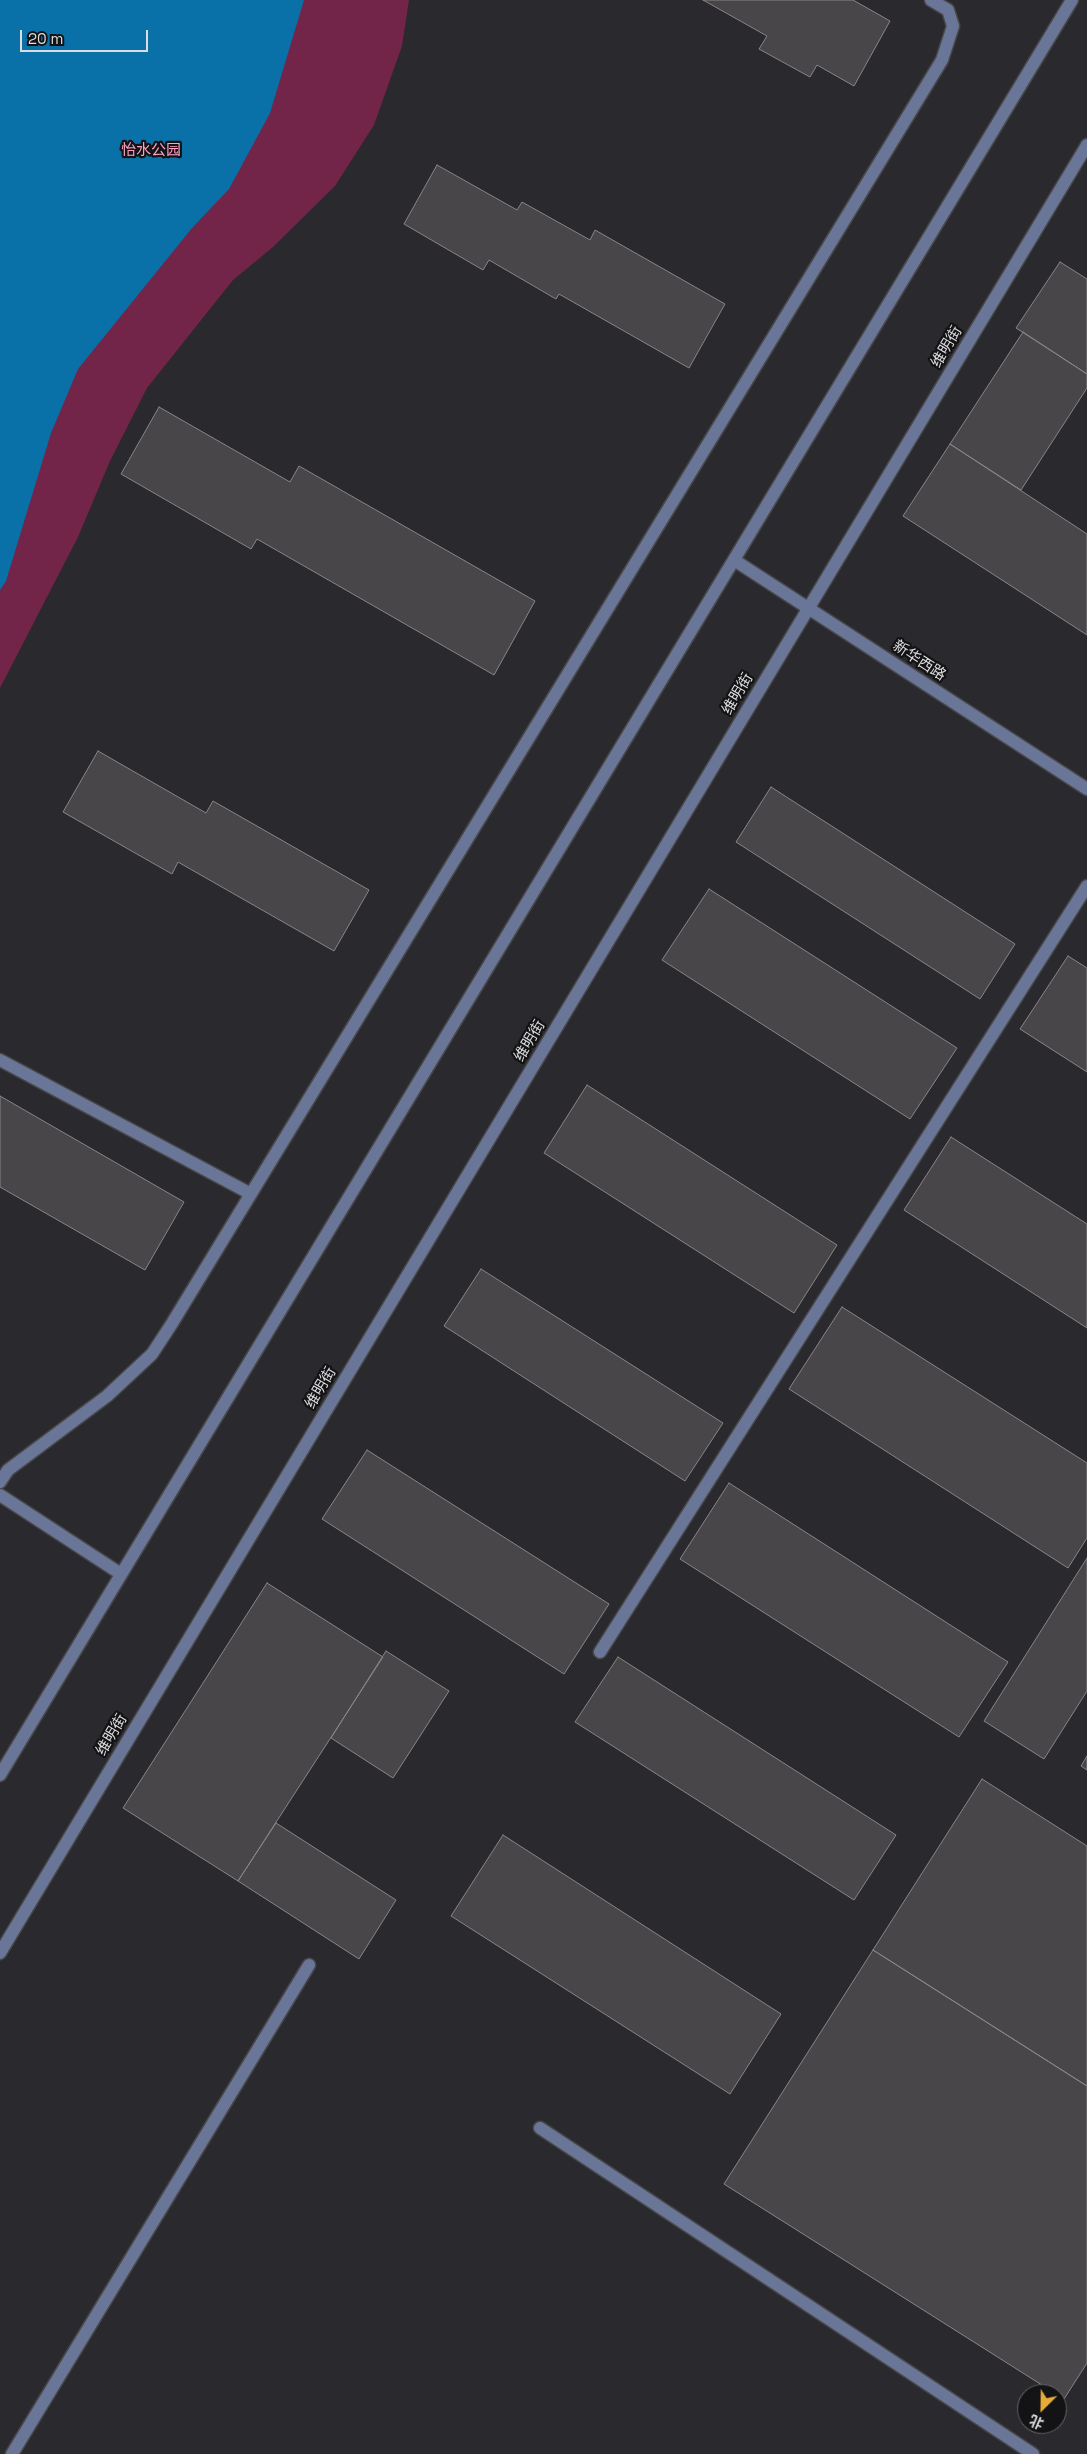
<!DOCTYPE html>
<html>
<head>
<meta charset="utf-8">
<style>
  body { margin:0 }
  #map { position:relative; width:1087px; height:2454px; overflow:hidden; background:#2a292d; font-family:"Space Grotesk","Noto Sans SC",sans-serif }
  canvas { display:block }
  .north { position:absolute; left:1017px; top:2384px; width:50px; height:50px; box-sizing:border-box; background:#131214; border:1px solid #646365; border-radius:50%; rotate:203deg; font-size:14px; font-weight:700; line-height:20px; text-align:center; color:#dddddf }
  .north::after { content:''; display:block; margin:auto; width:18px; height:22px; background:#e7ac37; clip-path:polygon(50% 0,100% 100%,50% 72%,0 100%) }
  .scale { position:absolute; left:20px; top:30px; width:128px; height:22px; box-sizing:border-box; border:2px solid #dddddf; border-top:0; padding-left:6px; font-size:15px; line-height:18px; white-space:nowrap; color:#dddddf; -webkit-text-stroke:4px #131214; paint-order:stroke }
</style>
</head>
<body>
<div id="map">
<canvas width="1087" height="2454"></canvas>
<div class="north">北</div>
<div class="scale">20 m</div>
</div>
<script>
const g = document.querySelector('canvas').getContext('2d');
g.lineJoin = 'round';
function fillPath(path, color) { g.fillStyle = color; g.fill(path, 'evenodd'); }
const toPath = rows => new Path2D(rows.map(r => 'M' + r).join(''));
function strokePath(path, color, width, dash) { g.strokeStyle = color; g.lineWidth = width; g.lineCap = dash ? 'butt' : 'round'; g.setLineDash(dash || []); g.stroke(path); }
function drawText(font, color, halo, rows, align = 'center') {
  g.font = font + ' "Space Grotesk","Noto Sans SC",sans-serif'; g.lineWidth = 4.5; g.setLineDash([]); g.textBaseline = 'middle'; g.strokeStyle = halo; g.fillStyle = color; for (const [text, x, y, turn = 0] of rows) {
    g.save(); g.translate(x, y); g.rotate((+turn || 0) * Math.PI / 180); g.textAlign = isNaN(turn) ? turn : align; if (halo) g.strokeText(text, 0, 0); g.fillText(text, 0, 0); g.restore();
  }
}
fillPath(toPath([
  [0,0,409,0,402,46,374,125,335,186,273,247,233,280,147,388,110,461,78,537,0,688]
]), '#732549');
fillPath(toPath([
  [0,0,304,0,270,113,229,189,192,228,78,369,51,433,6,581,0,590]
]), '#0971a8');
const building = toPath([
  [703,0,853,0,890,21,854,86,817,65,810,77,759,49,767,36,703,0],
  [437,165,517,210,522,202,590,240,595,230,725,304,689,368,559,294,556,299,489,260,483,270,404,224,437,165],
  [1060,262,1087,279,1087,374,1016,328,1060,262],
  [1023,332,1087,374,1087,388,1021,490,950,444,1023,332],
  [159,407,290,482,299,466,535,601,494,675,257,539,251,549,121,474,159,407],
  [950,444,1087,534,1087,635,903,516,950,444],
  [98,751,206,813,213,801,369,890,334,951,178,862,172,874,63,812,98,751],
  [771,787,1015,944,980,999,736,842,771,787],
  [709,889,957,1048,910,1119,662,960,709,889],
  [1068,956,1087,968,1087,1072,1020,1029,1068,956],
  [587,1085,837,1245,794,1313,544,1153,587,1085],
  [0,1096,184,1202,145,1270,0,1187,0,1096],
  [951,1137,1087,1224,1087,1328,904,1210,951,1137],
  [481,1269,723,1423,685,1481,444,1326,481,1269],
  [842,1307,1087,1463,1087,1538,1068,1568,789,1389,842,1307],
  [367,1450,609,1604,564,1674,322,1519,367,1450],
  [729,1483,1008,1662,959,1737,680,1559,729,1483],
  [1087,1558,1087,1691,1044,1759,984,1721,1087,1558],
  [267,1583,383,1657,238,1881,123,1808,267,1583],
  [386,1651,449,1691,393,1778,331,1738,386,1651],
  [618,1657,896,1835,854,1900,575,1722,618,1657],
  [1087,1756,1087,1770,1081,1766,1087,1756],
  [982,1779,1087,1846,1087,2086,873,1950,982,1779],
  [276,1823,396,1900,359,1959,238,1881,276,1823],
  [503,1835,781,2014,730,2094,451,1916,503,1835],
  [873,1950,1087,2086,1087,2363,1064,2399,724,2184,873,1950]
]);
fillPath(building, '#494649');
strokePath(building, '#898588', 1);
const minor = toPath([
  [734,560,1087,789],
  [0,1060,251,1194],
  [0,1482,8,1470,107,1396,152,1354,171,1325,942,60,953,26,948,10,931,0],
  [0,1495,121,1574],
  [600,1652,1087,886],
  [0,1775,1072,0],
  [0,1953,1087,145],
  [540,2128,1033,2454],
  [12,2454,309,1965]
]);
strokePath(minor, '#474649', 15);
strokePath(minor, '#6a7697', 12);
drawText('15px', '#fea0c5', '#131214', [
  ["怡水公园",151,151]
]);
drawText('15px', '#dddddf', '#131214', [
  ["维明街",947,347,-59],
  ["新华西路",919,661,33],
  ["维明街",738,694,-59],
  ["维明街",530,1041,-59],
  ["维明街",321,1388,-59],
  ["维明街",112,1735,-59]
]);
</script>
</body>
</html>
